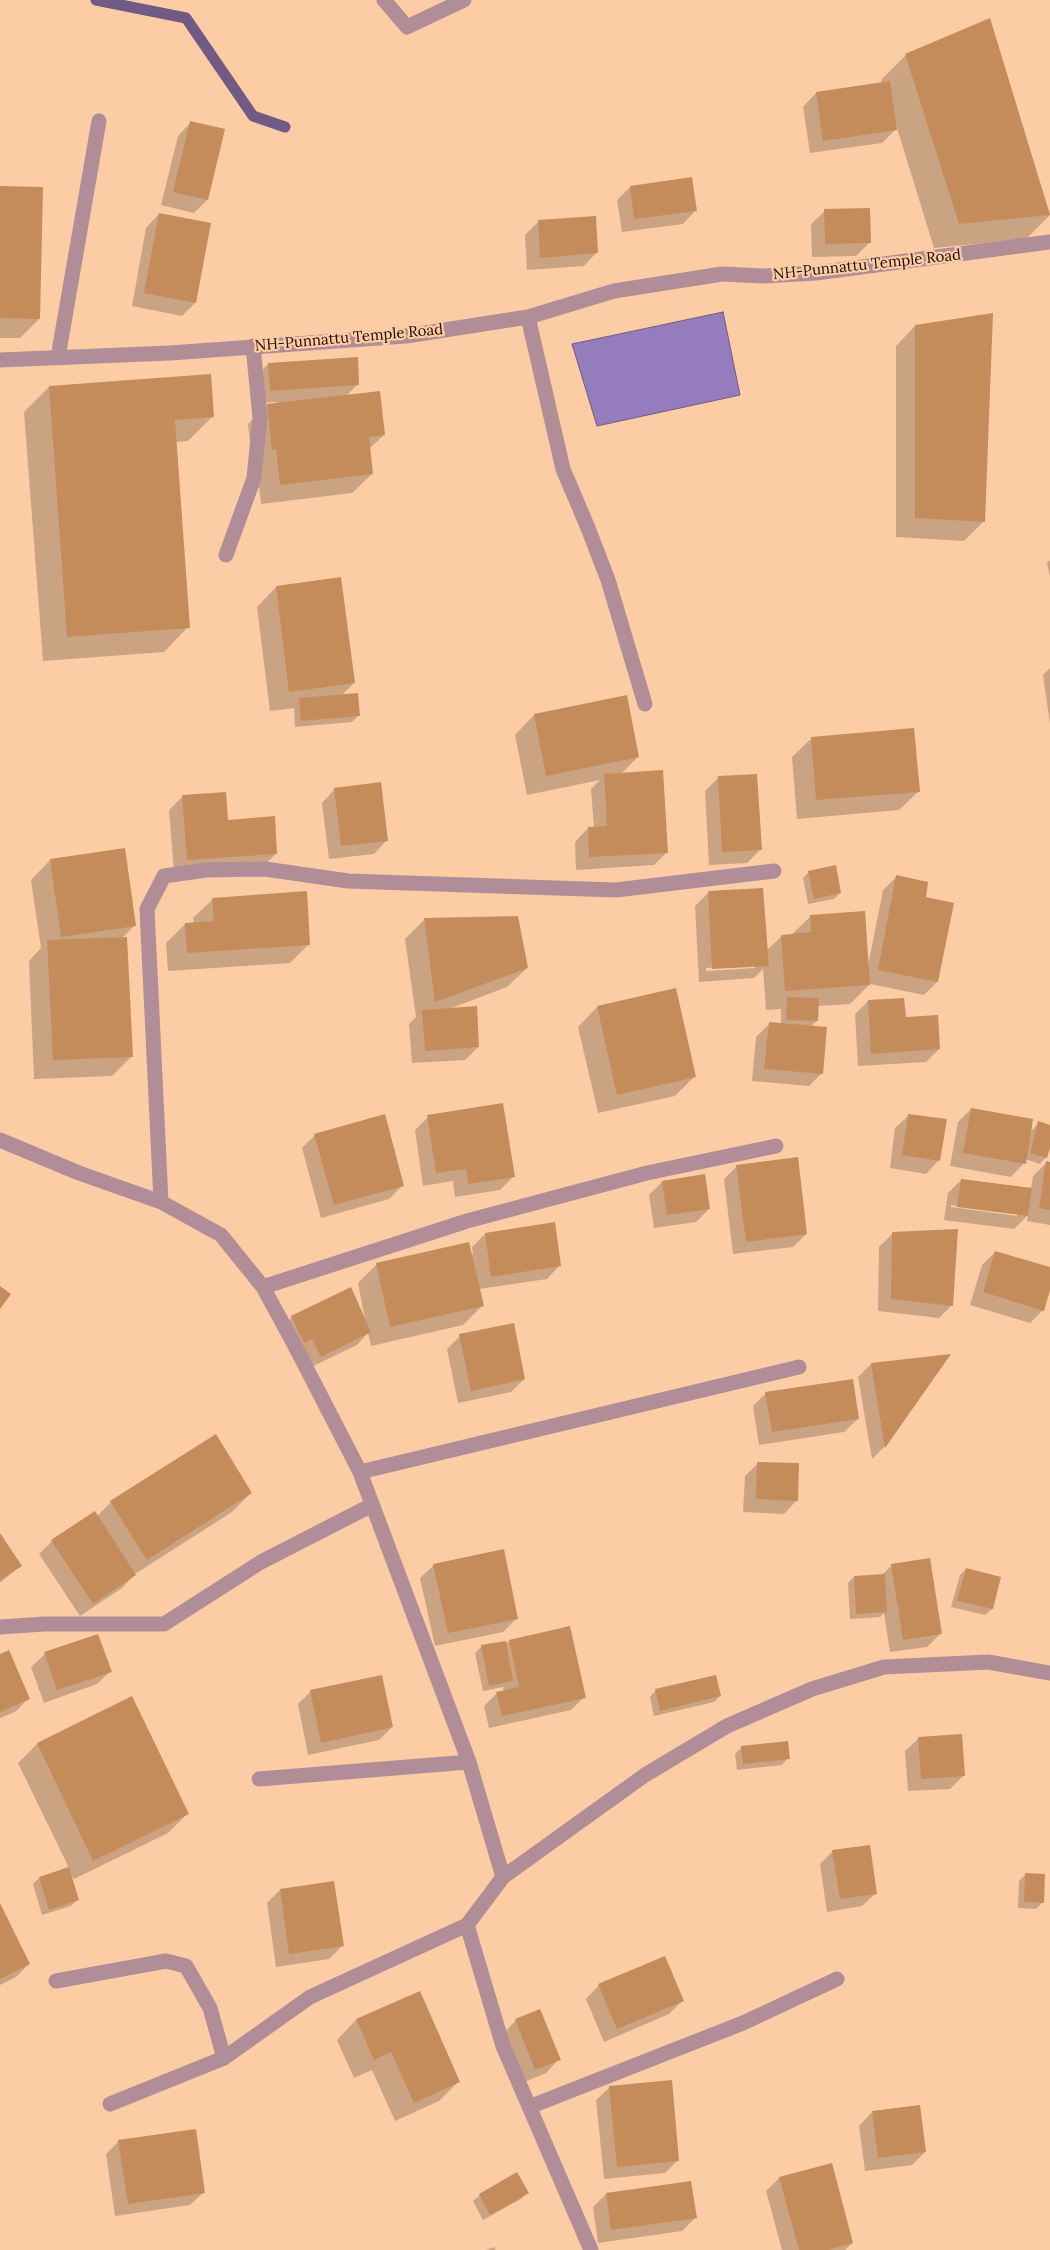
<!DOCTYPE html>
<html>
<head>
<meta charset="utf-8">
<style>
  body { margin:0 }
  canvas { display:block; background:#fccca4 }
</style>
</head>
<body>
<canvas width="1050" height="2250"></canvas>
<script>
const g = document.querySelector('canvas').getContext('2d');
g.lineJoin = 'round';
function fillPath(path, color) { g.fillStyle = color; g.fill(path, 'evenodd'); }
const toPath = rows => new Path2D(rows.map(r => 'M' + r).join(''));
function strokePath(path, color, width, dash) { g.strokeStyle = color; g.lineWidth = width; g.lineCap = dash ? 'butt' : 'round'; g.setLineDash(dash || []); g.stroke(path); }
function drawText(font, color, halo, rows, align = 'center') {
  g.font = font + ' Lora,serif'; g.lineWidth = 4.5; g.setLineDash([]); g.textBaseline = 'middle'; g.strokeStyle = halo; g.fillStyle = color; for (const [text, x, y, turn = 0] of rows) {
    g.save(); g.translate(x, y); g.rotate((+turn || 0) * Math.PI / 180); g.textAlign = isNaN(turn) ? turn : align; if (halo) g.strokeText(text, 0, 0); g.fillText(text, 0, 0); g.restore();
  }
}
const water = toPath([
  [723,312,740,395,597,426,572,344,723,312]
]);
fillPath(water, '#957cbc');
strokePath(water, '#715a84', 1);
fillPath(toPath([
  [989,20,1050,215,1026,239,934,248,897,128,882,143,810,153,803,107,816,93,882,83,881,80,906,55],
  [191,122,207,200,194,213,161,205,178,136],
  [0,187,39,319,20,338,0,338],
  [630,187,696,210,683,224,622,232,617,200],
  [825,211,869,243,856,256,812,257,811,224],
  [159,214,195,303,182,316,132,306,146,228],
  [538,222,597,252,584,266,527,270,525,235],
  [915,326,984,521,964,541,896,537,896,346],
  [268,364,358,384,346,396,384,435,369,449,372,474,352,493,261,504,257,468,253,469,248,424,267,405,277,404,277,402,257,403,255,378],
  [49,387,213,416,188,441,175,442,188,627,164,652,43,661,24,412],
  [1050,560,1050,577,1047,563],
  [276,587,354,683,342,695,358,716,352,722,295,727,294,708,270,711,257,607],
  [1050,668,1050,724,1043,675],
  [534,715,638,757,621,774,667,852,654,865,576,870,575,842,588,828,594,828,591,789,600,780,527,795,515,735],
  [812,738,919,791,899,810,797,819,792,757],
  [718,778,761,849,747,863,709,865,705,791],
  [335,789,387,840,374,854,329,859,322,803],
  [183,796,227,821,276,854,262,867,174,873,169,810],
  [50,860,135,925,122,938,132,1056,112,1076,34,1079,29,961,41,948,31,880],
  [809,872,840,893,834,899,808,904,803,878],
  [896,877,924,898,937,982,924,995,870,984,850,1004,818,1006,817,1021,810,1027,822,1073,809,1086,752,1081,756,1037,769,1024,781,1024,781,1009,766,1010,763,969,754,978,699,982,695,906,708,893,762,889,766,951,782,936,791,935,811,916,868,966,883,890],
  [755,965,755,968,706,971,706,968],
  [213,899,309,944,290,963,168,971,166,943,185,924,194,923,193,918],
  [424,920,527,968,507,987,449,1009,478,1047,465,1060,412,1063,409,1024,416,1017,405,939],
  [868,1001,905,1018,939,1049,926,1062,858,1066,855,1014],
  [597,1007,694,1077,675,1096,598,1113,578,1027],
  [971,1109,1030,1132,1039,1123,1050,1126,1050,1143,1046,1157,1040,1164,1025,1159,1024,1163,1011,1177,950,1166,958,1122],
  [909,1115,939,1160,926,1174,890,1168,895,1128],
  [428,1117,513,1177,500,1190,455,1197,453,1181,423,1186,415,1130],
  [315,1135,403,1185,389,1199,321,1218,302,1148],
  [1046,1163,1050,1163,1050,1225,1027,1221,1028,1215,1014,1229,944,1220,948,1193,961,1180,1031,1189,1033,1176],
  [951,1205,1017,1214,1017,1216,951,1207],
  [737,1166,806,1234,793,1247,733,1254,724,1179],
  [662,1182,709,1209,696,1222,654,1228,649,1195],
  [554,1223,560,1265,547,1279,479,1289,482,1306,463,1325,371,1346,368,1333,357,1345,307,1369,299,1351,291,1355,279,1330,292,1317,365,1319,358,1283,377,1264,473,1254,472,1247,485,1234],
  [892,1234,952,1305,939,1318,878,1311,879,1247],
  [995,1252,1050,1268,1050,1286,1043,1310,1030,1323,970,1305,982,1265],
  [460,1336,524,1379,511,1392,458,1403,447,1349],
  [948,1356,884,1447,872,1459,858,1377,871,1364],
  [766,1393,858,1419,844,1432,759,1445,753,1406],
  [758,1463,797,1500,784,1514,743,1512,745,1476],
  [251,1493,232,1512,135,1574,122,1588,80,1616,39,1554,52,1541,97,1516,111,1502],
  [0,1535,20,1566,0,1583],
  [434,1565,517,1618,503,1632,435,1646,420,1578],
  [892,1565,941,1633,927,1647,890,1652,884,1613,880,1617,850,1619,848,1583,854,1577,882,1575],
  [966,1569,999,1578,992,1609,985,1615,951,1607,960,1575],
  [509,1641,584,1697,571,1710,489,1728,484,1706,497,1693,504,1692,503,1687,483,1691,475,1653,482,1646,505,1645],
  [45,1654,110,1671,97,1684,44,1703,31,1667],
  [0,1655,29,1698,15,1712,0,1718],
  [656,1690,720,1696,714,1702,654,1716,650,1697],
  [311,1691,392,1727,379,1740,308,1755,298,1704],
  [131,1698,187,1814,168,1833,74,1879,70,1874,77,1900,71,1906,42,1915,33,1884,39,1878,69,1868,18,1763,37,1744],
  [919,1738,963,1776,950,1789,908,1791,905,1751],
  [742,1747,788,1758,782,1765,737,1770,735,1754],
  [833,1851,876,1893,862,1906,827,1912,820,1864],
  [1026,1874,1043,1902,1036,1909,1018,1908,1019,1881],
  [280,1890,342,1946,329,1959,276,1967,267,1903],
  [0,1905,29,1964,16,1977,0,1985],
  [599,1985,682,2001,669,2014,604,2042,586,1999],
  [419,1993,458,2082,439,2101,395,2121,372,2070,354,2078,337,2040,356,2020],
  [516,2020,559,2059,546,2073,522,2083,503,2034],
  [610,2087,678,2160,665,2173,604,2179,596,2100],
  [872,2112,925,2152,912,2165,865,2171,859,2126],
  [119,2141,204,2192,190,2205,115,2216,106,2154],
  [831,2164,852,2243,845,2250,782,2250,766,2191,779,2178],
  [528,2192,521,2199,483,2220,473,2201,480,2195],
  [606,2194,695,2218,682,2231,598,2243,593,2207],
  [494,2247,496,2250,486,2250]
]), '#0003');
strokePath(toPath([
  [96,0,186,18,253,116,285,127]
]), '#715a84', 11);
fillPath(toPath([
  [990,18,1050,215,959,224,905,54],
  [890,81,897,130,823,141,816,92],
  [190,121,225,129,208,200,173,192],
  [692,177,697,211,634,219,630,186],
  [0,186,43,187,40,319,0,318],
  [870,208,871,243,825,244,824,209],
  [159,213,211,223,196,303,144,293],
  [596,216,598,253,540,258,538,220],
  [993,313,985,522,915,518,915,325],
  [358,357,359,385,270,391,268,363],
  [211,374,214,417,175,420,190,628,67,637,49,386],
  [380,391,385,435,369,437,373,474,280,485,276,450,272,450,267,404],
  [341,577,355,683,289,692,276,586],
  [358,693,360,716,301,721,299,698],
  [627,695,639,757,546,776,534,714],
  [914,728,920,792,816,800,811,737],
  [663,770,668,853,589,857,588,827,607,826,604,774],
  [757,774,762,850,722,852,718,776],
  [381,782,388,841,341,846,334,788],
  [226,792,228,820,275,816,277,854,187,860,182,795],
  [125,848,136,926,61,937,50,859],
  [836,865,841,893,814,899,808,871],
  [896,875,928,882,926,897,954,903,938,982,878,970],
  [763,888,769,966,712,969,708,891],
  [307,891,310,945,187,953,185,923,214,921,212,898],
  [865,911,870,985,785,991,781,935,811,932,810,915],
  [518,916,528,968,435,1002,424,918],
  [127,937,133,1057,53,1060,47,940],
  [676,988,696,1077,617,1095,597,1006],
  [787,997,819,998,818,1021,786,1020],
  [904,998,906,1017,938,1015,940,1049,871,1054,868,1000],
  [477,1006,479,1047,425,1051,422,1010],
  [769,1022,827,1027,823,1074,764,1069],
  [503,1103,515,1177,468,1184,466,1169,436,1173,427,1115],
  [971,1108,1033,1119,1026,1164,963,1153],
  [385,1114,404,1186,334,1205,314,1134],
  [908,1114,947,1119,940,1161,902,1155],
  [1038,1121,1050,1125,1050,1148,1047,1158,1030,1153],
  [798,1157,807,1234,746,1242,736,1165],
  [1046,1161,1050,1162,1050,1210,1039,1208],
  [705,1174,710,1209,667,1215,662,1181],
  [961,1179,1032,1188,1028,1216,957,1207],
  [555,1222,561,1266,491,1277,485,1233],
  [958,1229,953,1306,891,1299,892,1232],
  [469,1242,484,1306,390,1327,376,1263],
  [995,1251,1050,1267,1050,1290,1044,1311,983,1292],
  [0,1286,11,1294,0,1309],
  [351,1287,371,1332,321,1357,312,1339,304,1343,291,1316],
  [514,1323,525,1379,471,1391,459,1334],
  [951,1354,885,1448,871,1363],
  [853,1379,859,1419,772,1432,765,1392],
  [216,1434,252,1493,147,1560,110,1501],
  [757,1462,799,1463,798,1501,756,1499],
  [95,1511,136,1575,93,1604,51,1540],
  [0,1533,22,1566,0,1580],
  [504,1549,518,1619,448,1633,433,1564],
  [930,1558,942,1634,903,1640,891,1564],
  [966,1568,1001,1577,993,1609,957,1601],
  [885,1574,887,1612,856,1614,854,1576],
  [570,1626,586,1698,502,1716,496,1692,519,1687,509,1640],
  [98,1634,112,1672,57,1690,44,1652],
  [506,1641,513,1681,489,1686,481,1645],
  [9,1650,30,1699,0,1712,0,1654],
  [382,1675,393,1727,321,1743,310,1690],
  [716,1675,721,1696,660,1711,655,1689],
  [132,1696,189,1814,93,1861,37,1743],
  [962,1734,965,1776,921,1779,918,1737],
  [788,1741,790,1759,743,1764,741,1746],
  [870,1845,877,1894,840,1899,832,1850],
  [69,1867,79,1900,49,1910,39,1877],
  [1025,1873,1045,1874,1044,1903,1024,1902],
  [334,1881,344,1946,289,1954,280,1889],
  [0,1903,30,1964,0,1979],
  [665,1956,684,2001,617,2029,598,1984],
  [420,1991,460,2082,414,2103,391,2052,374,2060,356,2019],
  [540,2009,561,2060,535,2070,515,2019],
  [672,2080,679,2161,617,2167,609,2086],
  [920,2105,926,2152,878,2158,872,2111],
  [196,2129,205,2193,128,2204,118,2140],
  [832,2163,853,2243,828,2250,799,2250,779,2177],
  [517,2172,529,2193,490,2215,479,2194],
  [691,2181,697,2218,611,2230,606,2193]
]), '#c48c5b');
strokePath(toPath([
  [384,0,407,27,464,0],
  [528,317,563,469,588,528,608,580,645,704],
  [58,357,99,121],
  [0,360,170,353,406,336,528,317,614,291,722,274,763,276,816,273,1050,242],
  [226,555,254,478,260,418,253,346],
  [0,1140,79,1173,161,1202,221,1235,263,1287,294,1344,360,1472,469,1762,503,1877,467,1925,503,2046,591,2250],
  [161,1202,147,909,164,876,206,870,265,869,348,881,616,890,774,871],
  [263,1287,467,1221,647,1173,776,1146],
  [360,1472,799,1367],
  [0,1627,44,1624,164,1624,261,1562,372,1505],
  [259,1779,469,1762],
  [503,1877,645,1775,727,1726,812,1689,884,1667,988,1662,1050,1673],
  [56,1981,166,1961,186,1966,210,2008,224,2058],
  [110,2104,224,2058,310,1997,467,1925],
  [529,2107,743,2023,837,1979]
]), '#b18e97', 15);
drawText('15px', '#1e0a00', '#fccca4', [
  ["NH-Punnattu Temple Road",867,265,-6],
  ["NH-Punnattu Temple Road",349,338,-5]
]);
</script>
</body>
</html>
